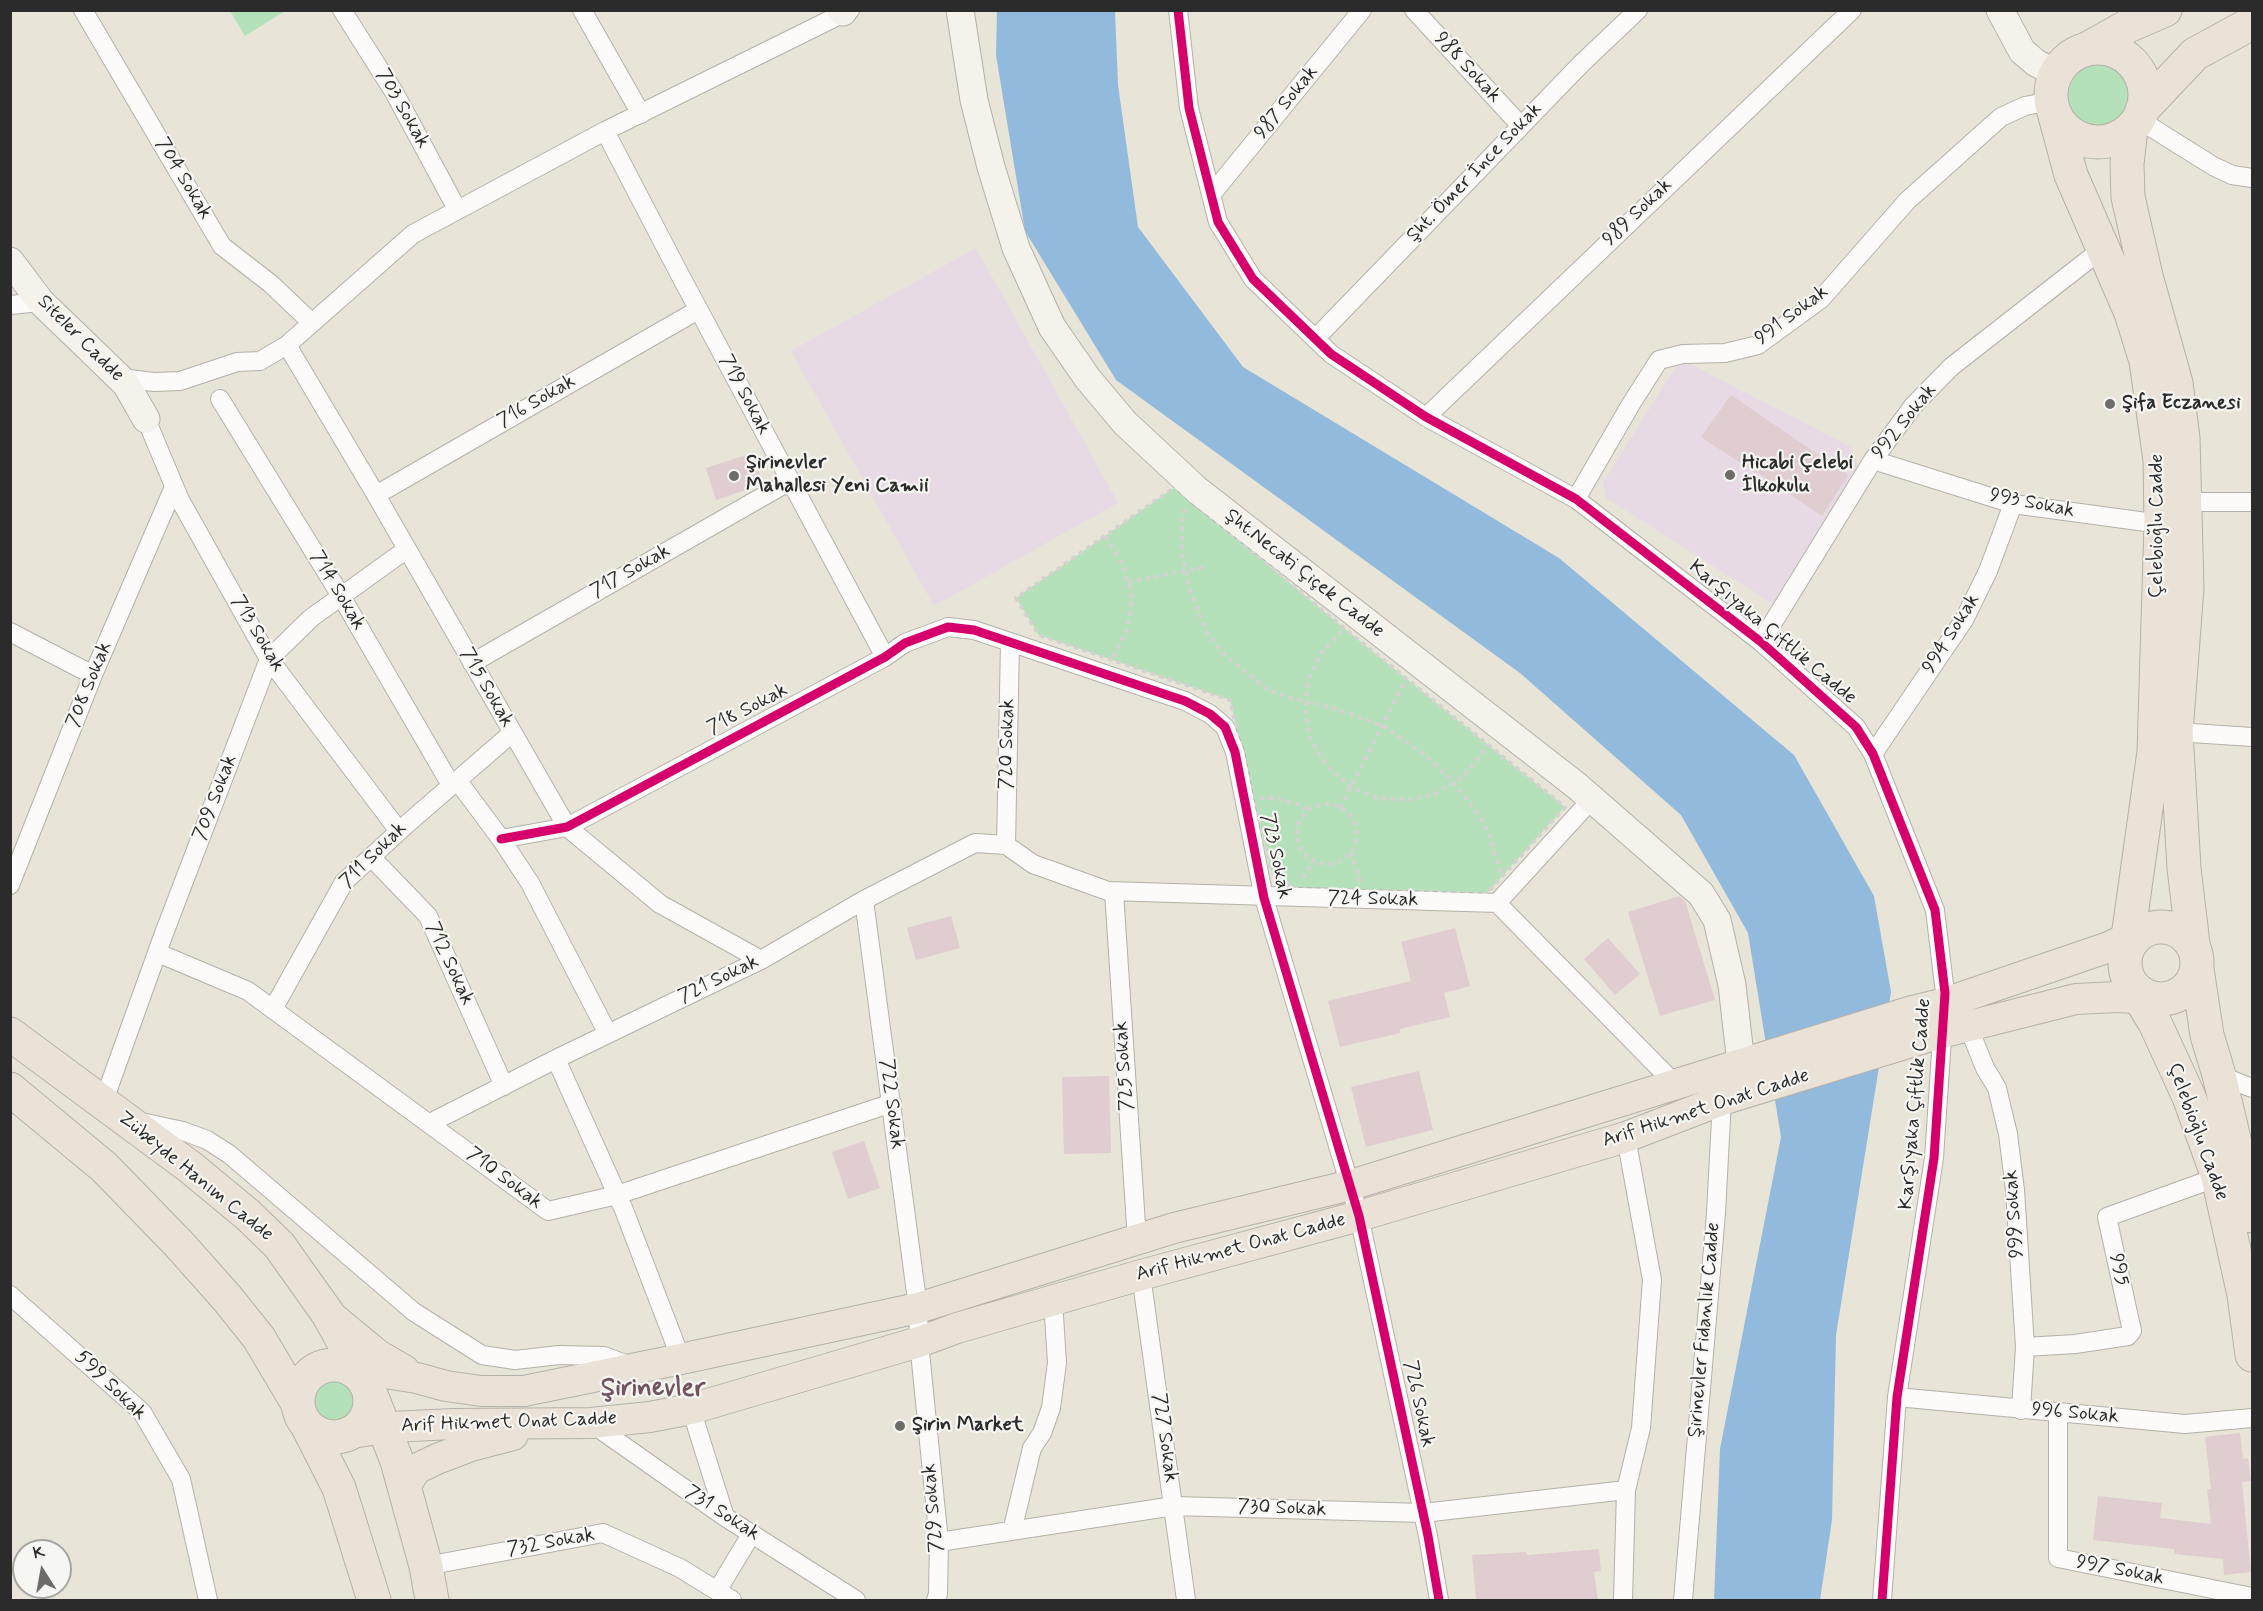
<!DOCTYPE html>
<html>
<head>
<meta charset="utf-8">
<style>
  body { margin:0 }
  #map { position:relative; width:2263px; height:1611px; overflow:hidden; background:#e8e4d8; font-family:Mynerve,sans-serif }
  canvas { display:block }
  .frame { position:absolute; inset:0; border:12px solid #2b2b2b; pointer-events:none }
  .north { position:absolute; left:12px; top:1539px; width:60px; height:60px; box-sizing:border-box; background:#f6f6f2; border:2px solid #a5a5a2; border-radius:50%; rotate:349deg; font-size:16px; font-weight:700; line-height:24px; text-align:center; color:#2b2b2b }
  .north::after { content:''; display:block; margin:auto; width:21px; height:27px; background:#6d6c68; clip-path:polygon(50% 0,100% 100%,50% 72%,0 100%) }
</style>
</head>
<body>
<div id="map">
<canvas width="2263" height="1611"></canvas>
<div class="frame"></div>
<div class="north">K</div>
</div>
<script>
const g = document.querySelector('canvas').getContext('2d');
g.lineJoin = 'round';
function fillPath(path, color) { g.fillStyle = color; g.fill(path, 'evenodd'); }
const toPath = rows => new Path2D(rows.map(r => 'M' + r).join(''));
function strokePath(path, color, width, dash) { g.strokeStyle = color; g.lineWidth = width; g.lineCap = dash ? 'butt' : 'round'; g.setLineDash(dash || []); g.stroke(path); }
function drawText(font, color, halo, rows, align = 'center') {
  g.font = font + ' Mynerve,sans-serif'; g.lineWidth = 4.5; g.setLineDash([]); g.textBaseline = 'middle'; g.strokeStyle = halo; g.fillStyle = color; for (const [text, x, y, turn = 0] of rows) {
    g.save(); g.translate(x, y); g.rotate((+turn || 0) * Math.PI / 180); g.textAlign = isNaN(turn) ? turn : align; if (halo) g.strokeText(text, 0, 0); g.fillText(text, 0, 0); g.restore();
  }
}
fillPath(toPath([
  [976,248,1118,503,934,606,791,351],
  [1681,359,1851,447,1857,467,1773,604,1606,498,1603,482]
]), '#e7dae5');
fillPath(toPath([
  [230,11,229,11,285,11,245,36],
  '2068 96a31 31 0 1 1 62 0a31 31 0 1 1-62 0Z',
  [1175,487,1345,629,1565,807,1486,894,1296,889,1271,871,1230,700,1039,635,1016,598],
  '315 1401a20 20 0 1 1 40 0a20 20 0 1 1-40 0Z'
]), '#b4e1ba');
fillPath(toPath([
  [997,11,1115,11,1118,85,1138,227,1243,367,1559,558,1794,755,1874,896,1891,992,1836,1335,1832,1520,1820,1600,1714,1600,1720,1449,1781,1137,1748,933,1681,815,1520,673,1116,380,1025,231,996,55]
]), '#92badc');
fillPath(toPath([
  [1731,395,1848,475,1822,516,1757,472,1756,473,1701,437],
  [753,453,763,484,716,500,706,468],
  [1680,896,1685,901,1715,1000,1660,1016,1628,912],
  [951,916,960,948,916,960,907,928],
  [1455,928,1470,986,1444,993,1450,1017,1400,1029,1400,1033,1340,1047,1328,1001,1411,981,1401,942],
  [1608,938,1640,974,1615,995,1584,959],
  [1419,1071,1433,1130,1366,1147,1351,1087],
  [1109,1076,1111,1153,1064,1154,1062,1077],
  [864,1141,880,1188,848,1199,832,1152],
  [2240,1433,2243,1459,2248,1458,2251,1481,2242,1482,2251,1572,2224,1575,2223,1559,2174,1554,2174,1549,2093,1540,2098,1496,2162,1503,2160,1518,2211,1524,2207,1489,2211,1489,2205,1437],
  [1599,1549,1601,1571,1594,1572,1598,1600,1476,1600,1472,1555,1526,1552,1527,1555]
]), '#dfcdcf');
const street = toPath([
  [83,10,222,246,271,284,312,323],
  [342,10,394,92,457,209],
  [582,10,641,114],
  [1178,10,1189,108,1218,222,1253,279,1331,354,1426,417,1576,499,1761,642,1856,727,1873,754,1935,910,1945,993,1934,1158,1897,1397,1882,1600],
  [1414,10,1521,126],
  [2138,119,2213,166,2232,175,2252,178],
  [605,131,680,275,885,657],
  [1211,195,1362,10],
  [10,305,41,302],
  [1315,339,1582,63,1638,10],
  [287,345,376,495,567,827,660,904,761,960],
  [120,378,154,382,180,381,237,362,260,361,287,345,413,234,605,131,850,10],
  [220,399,341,596,451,785],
  [1426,417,1852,10],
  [146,419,180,500,269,659,399,831],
  [1873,460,2013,504,2161,524],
  [376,495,698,310],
  [1576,499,1631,404,1659,360,1683,354,1725,353,1758,345,1821,299,1907,201,2001,117,2025,106,2051,101],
  [2185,502,2252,502],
  [10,632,93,675],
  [1761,642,1873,460,1913,406,1951,367,2102,249],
  [472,663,790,481],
  [2176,732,2252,737],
  [1873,754,1964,620,1988,571,2013,504],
  [457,780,501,839,530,883,608,1034],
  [501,839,567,827,885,657,905,643,948,627,974,630,1185,701,1210,714,1225,727,1235,752,1264,898,1359,1216,1428,1536,1439,1600],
  [1006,845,1033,864,1108,891,1497,903,1676,1085],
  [1006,845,1010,643],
  [371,857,428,916,504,1086],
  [10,885,93,675,174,487],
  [1114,892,1137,1240],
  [864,900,918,1308,919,1342,939,1542,938,1594,936,1600],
  [1497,903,1592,799],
  [158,953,248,991,548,1211,617,1195,892,1103],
  [273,1009,344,882,407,824,512,733],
  [1968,1026,1985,1068,1997,1088,2008,1134,2015,1190,2025,1347,2021,1410],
  [556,1059,624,1210,681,1359],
  [2219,1075,2252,1088],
  [103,1103,163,936,269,659,311,618,407,549],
  [141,1122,183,1131,207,1140,229,1154,414,1312,482,1355,515,1360,559,1355,604,1356,633,1367],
  [430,1123,556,1059,761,960,864,900,975,843,1006,845],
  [1141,1275,1186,1600],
  [10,1295,142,1412,181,1479,208,1600],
  [2025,1347,2075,1344,2128,1336,2132,1331,2107,1217,2218,1177],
  [1897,1397,2185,1424,2252,1418],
  [691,1409,725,1517],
  [2058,1412,2058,1558,2252,1597],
  [591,1423,725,1517,856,1600],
  [1012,1531,1032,1448,1042,1433,1051,1408,1057,1363,1053,1300],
  [939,1542,1174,1506,1423,1513,1626,1490],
  [426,1566,603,1533,680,1568,732,1600],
  [717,1591,752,1533],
  [1623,1600,1626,1490,1641,1428,1652,1280,1626,1137],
  [1683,1600,1716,1213,1722,1100,1726,1092]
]);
const secondary = toPath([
  [841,10,843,12],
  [960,10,974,100,991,167,1016,248,1052,327,1088,379,1125,423,1197,490,1577,786,1701,894,1717,920,1732,985,1741,1064],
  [2000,10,2022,51,2036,63,2056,73],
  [10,261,41,302,126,384,146,419]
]);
const primary = toPath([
  [332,1317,378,1355,404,1370],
  [346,1367,417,1378,446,1386,481,1391,524,1391,681,1359,918,1308,1174,1228,1351,1185,1912,1011,1945,1003,2109,947,2140,932],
  [352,1433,391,1427,453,1424,591,1423,650,1417,691,1409,919,1342,957,1328,1141,1275,1359,1216,1626,1137,1722,1100,1941,1033,2076,999,2117,997,2154,999],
  [404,1488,416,1469,437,1459,471,1446,513,1435]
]);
const highway = toPath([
  '2051 95a47 47 0 1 1 94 0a47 47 0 1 1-94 0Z',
  [2087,49,2128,26,2165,10],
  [2142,110,2195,54,2252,23],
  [2055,116,2071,175,2131,313,2146,361,2160,460,2161,524,2154,752,2126,951],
  [2131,129,2127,164,2128,197,2146,276,2176,383,2183,438,2187,588,2176,732,2184,868,2193,944],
  '2125 963a36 36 0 1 1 72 0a36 36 0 1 1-72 0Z',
  [2197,969,2207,1035,2219,1075,2252,1216],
  [2133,987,2155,1023,2189,1097,2218,1177,2244,1295,2252,1355],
  [10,1034,190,1167,248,1215,279,1245,328,1314,365,1381],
  [10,1089,104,1167,178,1243,227,1298,259,1338,298,1404],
  '298 1401a36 36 0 1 1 72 0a36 36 0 1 1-72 0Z',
  [370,1392,397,1461,426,1566,432,1600],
  [307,1425,339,1488,374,1600]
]);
strokePath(street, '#b3b1a9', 20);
strokePath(secondary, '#b3b1a9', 29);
strokePath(primary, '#b3b1a9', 32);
strokePath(highway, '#b3b1a9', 35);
strokePath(toPath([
  [1175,487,1345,629,1565,807,1486,894,1296,889,1271,871,1230,700,1039,635,1016,598,1175,487],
  [1185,509,1182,526,1182,552,1190,591,1208,634,1224,654,1265,688,1287,697,1332,708,1382,725,1425,755,1454,783,1479,815,1489,835,1501,872],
  [1106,536,1125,569,1132,599,1127,631,1112,660],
  [1128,582,1205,567],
  [1342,631,1322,652,1308,681,1305,711,1311,740,1327,766,1351,787,1377,798,1408,800,1437,793,1463,777,1482,754,1486,744],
  [1260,798,1275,798,1300,805,1309,810],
  '1297 834a30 30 0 1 1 60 0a30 30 0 1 1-60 0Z',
  [1340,808,1406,679],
  [1351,852,1361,882],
  [1303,878,1314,861]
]), '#d3d2cf', 4, [4.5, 4.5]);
strokePath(street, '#fcfbf9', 18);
strokePath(secondary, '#f5f1eb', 27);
strokePath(primary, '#eae2d6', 30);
strokePath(highway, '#eae2d6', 33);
strokePath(toPath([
  [1178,10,1189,108,1218,222,1253,279,1331,354,1426,417,1576,499,1761,642,1856,727,1873,754,1935,910,1945,993,1934,1158,1897,1397,1882,1600],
  [501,839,567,827,885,657,905,643,948,627,974,630,1185,701,1210,714,1225,727,1235,752,1264,898,1359,1216,1428,1536,1439,1600]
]), '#d6006c', 9);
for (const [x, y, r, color] of [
  [2110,404,6,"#6d6c68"],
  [1730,475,6,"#6d6c68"],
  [734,476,6,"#6d6c68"],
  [900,1426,6,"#6d6c68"]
]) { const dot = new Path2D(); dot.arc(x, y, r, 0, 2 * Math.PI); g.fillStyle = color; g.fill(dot); strokePath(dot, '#f6f6f2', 2); }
drawText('20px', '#2b2b2b', '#f6f6f2', [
  ["988 Sokak",1467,68,47],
  ["987 Sokak",1287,103,-51],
  ["703 Sokak",402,109,60],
  ["Şht. Ömer İnce Sokak",1475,173,-46],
  ["704 Sokak",183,179,59],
  ["989 Sokak",1638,213,-44],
  ["991 Sokak",1792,316,-37],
  ["Siteler Cadde",80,339,45],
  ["719 Sokak",744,395,62],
  ["716 Sokak",537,402,-30],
  ["992 Sokak",1905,422,-51],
  ["993 Sokak",2032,504,11],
  ["Çelebioğlu Cadde",2158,526,-90],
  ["717 Sokak",631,572,-30],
  ["Şht.Necati Çiçek Cadde",1304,574,38],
  ["714 Sokak",337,591,59],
  ["Karşıyaka Çiftlik Cadde",1772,633,40],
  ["713 Sokak",257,634,59],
  ["994 Sokak",1952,634,-58],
  ["708 Sokak",90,685,-68],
  ["715 Sokak",486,688,60],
  ["718 Sokak",748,710,-28],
  ["720 Sokak",1008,744,-89],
  ["709 Sokak",216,798,-69],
  ["711 Sokak",374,856,-45],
  ["723 Sokak",1275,856,78],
  ["724 Sokak",1373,900,1],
  ["712 Sokak",449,964,65],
  ["721 Sokak",719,980,-26],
  ["725 Sokak",1125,1066,-94],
  ["722 Sokak",891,1104,83],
  ["Karşıyaka Çiftlik Cadde",1916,1104,-85],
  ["Arif Hikmet Onat Cadde",1706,1109,-18],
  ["Çelebioğlu Cadde",2197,1132,70],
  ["Zübeyde Hanım Cadde",195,1177,39],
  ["710 Sokak",504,1179,37],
  ["999 Sokak",2015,1214,-94],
  ["Arif Hikmet Onat Cadde",1241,1248,-15],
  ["995",2118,1270,77],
  ["Şirinevler Fidanlık Cadde",1705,1330,-85],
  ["599 Sokak",110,1386,44],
  ["726 Sokak",1418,1404,78],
  ["996 Sokak",2075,1414,5],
  ["Arif Hikmet Onat Cadde",509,1423,-2],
  ["727 Sokak",1164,1438,82],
  ["729 Sokak",934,1508,-95],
  ["730 Sokak",1282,1509,2],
  ["731 Sokak",722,1514,33],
  ["732 Sokak",551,1543,-10],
  ["997 Sokak",2120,1571,11]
]);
drawText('bold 20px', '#2b2b2b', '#f6f6f2', [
  ["Şifa Eczanesi",2122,404],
  ["Şirinevler",746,464],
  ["Mahallesi Yeni Camii",746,487],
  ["Hicabi Çelebi",1742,464],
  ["İlkokulu",1742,487],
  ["Şirin Market",912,1426]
], 'left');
drawText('bold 26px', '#715460', '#f6f6f2', [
  ["Şirinevler",653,1390]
]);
</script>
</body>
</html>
